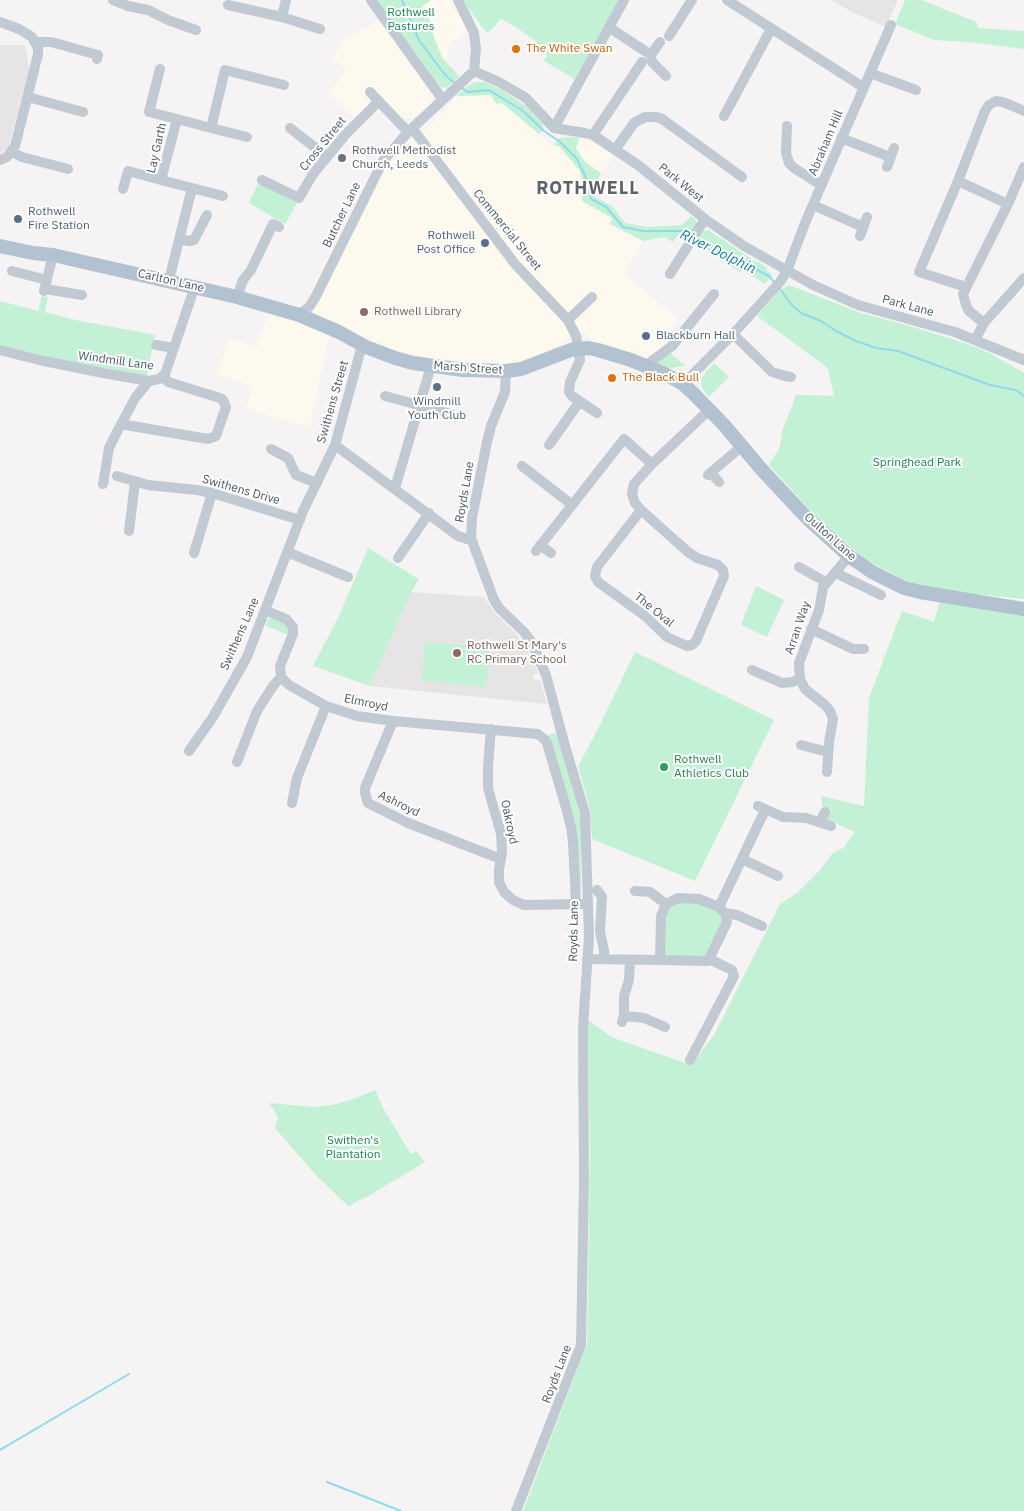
<!DOCTYPE html>
<html>
<head>
<meta charset="utf-8">
<style>
  body { margin:0 }
  canvas { display:block; background:#f5f3f3 }
</style>
</head>
<body>
<canvas width="1024" height="1511"></canvas>
<script>
const g = document.querySelector('canvas').getContext('2d');
g.lineJoin = 'round';
function fillPath(path, color) { g.fillStyle = color; g.fill(path, 'evenodd'); }
const toPath = rows => new Path2D(rows.map(r => 'M' + r).join(''));
function strokePath(path, color, width, dash) { g.strokeStyle = color; g.lineWidth = width; g.lineCap = dash ? 'butt' : 'round'; g.setLineDash(dash || []); g.stroke(path); }
function drawText(font, color, halo, rows, align = 'center') {
  g.font = font + ' "IBM Plex Sans",sans-serif'; g.lineWidth = 4; g.setLineDash([]); g.textBaseline = 'middle'; g.strokeStyle = halo; g.fillStyle = color; for (const [text, x, y, turn = 0] of rows) {
    g.save(); g.translate(x, y); g.rotate((+turn || 0) * Math.PI / 180); g.textAlign = isNaN(turn) ? turn : align; if (halo) g.strokeText(text, 0, 0); g.fillText(text, 0, 0); g.restore();
  }
}
fillPath(toPath([
  [431,0,449,0,465,25,467,32,449,44,449,51,447,57,444,60,422,7],
  [379,19,433,95,432,101,413,118,402,118,373,88,366,95,371,100,371,102,355,119,329,93,347,68,332,60,343,40,349,38],
  [490,95,497,104,501,103,537,132,554,145,559,146,580,171,583,184,582,201,612,218,610,224,643,241,623,274,678,318,664,338,666,348,648,360,596,342,578,328,569,333,569,336,566,341,521,364,487,363,433,358,397,352,366,339,312,312,313,308,323,292,387,164,407,142,424,131,457,96],
  [579,138,595,143,613,156,601,173,586,163,576,148],
  [269,311,329,334,310,427,246,409,253,386,216,375,229,339,257,347]
]), '#fdf9ef');
fillPath(toPath([
  [831,0,898,0,886,27,852,12],
  [0,45,25,45,29,68,10,141,8,147,0,154],
  [411,592,484,597,493,611,518,636,534,660,538,673,533,675,535,681,540,680,547,704,370,686]
]), '#e6e4e5');
fillPath(toPath([
  [375,0,431,0,422,7,433,26,431,29,438,48,444,60,459,76,458,78,446,88,440,87],
  [464,0,619,0,575,79,544,61,547,55,535,41,516,27,501,19,489,32,486,32,468,8],
  [905,0,921,0,976,22,978,28,1024,31,1024,49,968,42,934,40,895,24],
  [475,82,485,82,502,90,526,106,543,124,543,128,539,134,502,103,497,104,490,95,457,96,466,87],
  [572,137,579,138,576,149,586,163,601,173,594,185,594,196,613,207,625,223,648,227,682,225,691,216,695,219,697,224,689,238,680,233,673,242,664,237,643,241,610,224,612,218,582,201,583,184,580,171,559,146,554,145,559,138],
  [259,182,297,203,285,224,249,203],
  [708,230,752,259,767,267,767,271,772,274,771,278,764,284,743,270,740,272,696,242,703,232],
  [789,285,861,313,913,327,968,344,989,353,1024,373,1024,599,946,591,911,584,887,571,865,559,818,519,769,465,780,447,782,432,796,395,834,396,828,368,757,316,779,291],
  [42,296,48,297,45,312,70,319,155,335,147,376,45,357,0,345,0,301,38,311],
  [670,353,686,366,670,368,656,363],
  [714,363,729,377,709,397,702,388,701,380,705,373],
  [368,548,419,579,411,592,370,686,313,666,338,618],
  [756,586,784,600,767,637,741,625],
  [940,600,1024,614,1024,1511,523,1511,587,1344,590,1153,588,1020,611,1037,691,1065,714,1035,780,904,797,893,819,871,833,853,843,848,855,832,829,820,827,818,830,809,822,806,821,796,864,806,869,698,902,611,934,622],
  [271,618,281,620,288,627,289,635,266,626,268,619],
  [425,642,490,648,486,687,422,681],
  [635,652,774,720,695,881,592,839,590,809,578,766,597,731],
  [555,733,557,734,581,819,581,897,576,839,547,737,548,735],
  [697,902,718,911,723,919,706,955,704,957,668,957,665,955,665,915,667,910,675,903],
  [375,1090,384,1110,411,1154,416,1151,425,1162,365,1198,355,1202,349,1207,315,1174,275,1128,278,1117,269,1103,315,1107,332,1105,351,1100]
]), '#c3f1d5');
strokePath(toPath([
  [402,0,419,40,439,67,447,77,455,83],
  [461,87,467,92,489,90,523,111,544,131,559,141,577,159,586,178,591,199,606,207,623,227,643,231,683,231,691,236],
  [697,239,769,276,775,283],
  [780,289,791,304,801,313,821,321,836,331,856,341,876,348,898,351,990,385,1016,390,1024,396],
  [0,1450,129,1374],
  [327,1482,401,1511]
]), '#90daee', 2);
strokePath(toPath([
  [113,0,128,6,148,10,168,20,196,30],
  [371,0,443,100],
  [727,0,863,87],
  [228,5,282,17,320,29],
  [282,17,286,0],
  [0,22,19,29,32,37,38,48,38,54,15,146,7,157,0,160],
  [610,28,651,55,652,62,666,76],
  [669,36,692,0],
  [35,42,51,42,98,55,97,59],
  [651,55,660,42],
  [160,69,149,112,177,119],
  [474,71,499,82,526,98,554,128],
  [870,73,916,90],
  [370,92,408,132],
  [28,97,83,112],
  [724,116,771,29],
  [787,126,786,153,789,163,794,168,821,185],
  [211,128,247,137],
  [290,128,327,157],
  [412,128,515,264,568,320,576,336,580,360,570,382,569,392,572,396,597,413],
  [554,128,585,133,593,135,638,165,705,219,744,246,813,285,858,305,955,332,1024,360],
  [554,128,624,0],
  [593,135,642,62],
  [841,138,890,157],
  [615,150,634,123,645,117,657,117,662,119,742,177],
  [12,152,22,157,68,169],
  [887,167,894,148],
  [262,180,299,198,313,174,327,157,345,135,379,101],
  [958,181,1008,204],
  [192,188,223,196],
  [123,189,128,171,161,180],
  [813,205,863,227],
  [860,236,867,217],
  [180,239,189,241,194,240,207,215],
  [12,271,47,280],
  [670,274,705,219],
  [169,280,192,188,161,180,177,119,211,128,225,70,284,85],
  [966,287,919,272,958,181,985,111,989,105,996,101,1003,102,1024,111],
  [45,289,82,295],
  [44,291,53,255],
  [237,297,243,280,251,270,273,224,279,227],
  [299,315,309,307,315,298,383,161,408,132,474,71,476,49,474,33,458,0],
  [568,320,592,297],
  [984,323,969,311,966,305,963,294,1008,204,1024,167],
  [733,334,772,372,785,376,791,377],
  [975,340,984,323,1024,278],
  [156,345,174,348],
  [0,350,39,360,103,373,149,381,159,379,165,374,195,286],
  [645,366,672,346,714,294],
  [506,371,505,392,491,426,487,442,472,518,471,538,494,600,499,608,524,632,532,643,546,675,565,746,585,813,589,937,583,1027,584,1180,581,1345,516,1511],
  [683,384,733,334,780,282,787,271,805,223,891,25],
  [385,396,451,414],
  [126,425,208,439,216,436,226,407,223,400,220,398,168,382,165,379,165,374],
  [335,445,458,536,467,539,471,538],
  [549,445,580,401],
  [271,449,288,458,296,475,317,483],
  [522,466,571,504],
  [711,473,719,482],
  [708,475,742,446],
  [117,476,148,485,197,490,212,493,300,520],
  [103,484,109,448,115,436,135,398,149,381],
  [395,488,431,366],
  [641,510,597,567,595,576,598,582,645,616,667,637,687,646,692,645,696,641,724,576,723,570,718,565,697,558,688,552,641,510,635,503,632,494,634,484,652,464,710,409],
  [129,531,135,482],
  [540,545,551,553],
  [536,551,624,439,652,464],
  [287,552,348,577],
  [194,553,212,493],
  [398,558,429,513],
  [799,567,826,582],
  [836,573,881,595],
  [265,610,286,619,293,627,293,634,280,666,281,677,289,685,326,706,357,716,393,721,538,734,544,739,547,743,567,811,571,827,573,842,576,904],
  [811,629,853,649,864,649],
  [752,670,782,683,792,682,800,679],
  [393,721,365,788,365,793,368,803,408,823,501,859],
  [491,729,488,767,488,788,501,834,502,852,499,870,499,882,504,892,513,900,524,905,581,904],
  [801,745,828,752],
  [189,751,213,717,247,657,303,511,335,445,362,345],
  [237,762,257,711,273,686,281,677],
  [827,772,829,742,833,719,830,711,825,705,805,689,800,679,799,663,819,610,823,587,849,556],
  [292,803,297,778,326,706],
  [758,806,783,817,806,818,831,826],
  [820,822,825,812],
  [742,859,778,876],
  [597,890,602,897,600,932,604,950,604,959],
  [635,891,650,892,666,904],
  [719,907,765,810],
  [725,913,737,915,762,926],
  [587,959,660,960,708,961,727,922,725,913,719,907,699,899,678,898,666,904,661,916,660,960],
  [624,1016,644,1018,665,1027],
  [622,1022,624,1016,624,996,629,980,630,960],
  [690,1060,734,976,732,970,709,959]
]), '#c1cad2', 10);
strokePath(toPath([
  [0,246,33,253,53,255,237,297,299,315,339,332,366,347,395,358,413,363,463,370,506,371,521,369,571,350,588,348,598,350,631,360,665,374,683,384,693,393,724,425,763,471,808,519,849,556,872,572,904,588,920,592,1024,609]
]), '#b3c2d1', 14);
for (const [x, y, r, color] of [
  [516,49,5,"#e8710a"],
  [342,158,5,"#6b7280"],
  [18,219,5,"#5c6f8a"],
  [485,243,5,"#5c6f8a"],
  [364,312,5,"#8d6e63"],
  [646,336,5,"#5c6f8a"],
  [612,378,5,"#e8710a"],
  [437,387,5,"#5c6f8a"],
  [457,653,5,"#8d6e63"],
  [664,767,5,"#2e9e5b"]
]) { const dot = new Path2D(); dot.arc(x, y, r, 0, 2 * Math.PI); g.fillStyle = color; g.fill(dot); strokePath(dot, '#fff', 2); }
drawText('12px', '#17864f', '#fff', [
  ["Rothwell",411,13],
  ["Pastures",411,27],
  ["Springhead Park",917,463],
  ["Swithen's",353,1141],
  ["Plantation",353,1155]
]);
drawText('12px', '#c56008', '#fff', [
  ["The White Swan",526,49],
  ["The Black Bull",622,378]
], 'left');
drawText('12px', '#4a5661', '#fff', [
  ["Abraham Hill",826,143,-67],
  ["Cross Street",323,144,-51],
  ["Lay Garth",157,148,-77],
  ["Park West",681,183,39],
  ["Butcher Lane",342,215,-64],
  ["Commercial Street",507,230,51],
  ["Carlton Lane",171,281,13],
  ["Park Lane",908,306,15],
  ["Windmill Lane",116,361,8],
  ["Marsh Street",468,368,4],
  ["Swithens Street",333,402,-74],
  ["Swithens Drive",241,490,16],
  ["Royds Lane",465,492,-80],
  ["Oulton Lane",830,537,42],
  ["The Oval",654,610,39],
  ["Arran Way",798,628,-71],
  ["Swithens Lane",240,634,-66],
  ["Elmroyd",366,703,12],
  ["Ashroyd",399,804,26],
  ["Oakroyd",509,822,78],
  ["Royds Lane",574,931,-89],
  ["Royds Lane",557,1374,-69]
]);
drawText('12px', '#5b616d', '#fff', [
  ["Rothwell Methodist",352,151],
  ["Church, Leeds",352,165]
], 'left');
drawText('12px', '#4e5e75', '#fff', [
  ["Rothwell",28,212],
  ["Fire Station",28,226],
  ["Rothwell",475,236,"right"],
  ["Post Office",475,250,"right"],
  ["Blackburn Hall",656,336],
  ["Windmill",437,402,"center"],
  ["Youth Club",437,416,"center"]
], 'left');
drawText('12px', '#785e54', '#fff', [
  ["Rothwell Library",374,312],
  ["Rothwell St Mary's",467,646],
  ["RC Primary School",467,660]
], 'left');
drawText('12px', '#27864d', '#fff', [
  ["Rothwell",674,760],
  ["Athletics Club",674,774]
], 'left');
drawText('italic 14px', '#0c7c9b', '#fff', [
  ["River Dolphin",718,252,26]
]);
g.letterSpacing = '1px';
drawText('bold 18px', '#5f6368', '#fff', [
  ["ROTHWELL",588,189]
]);
g.letterSpacing = '0px';
</script>
</body>
</html>
